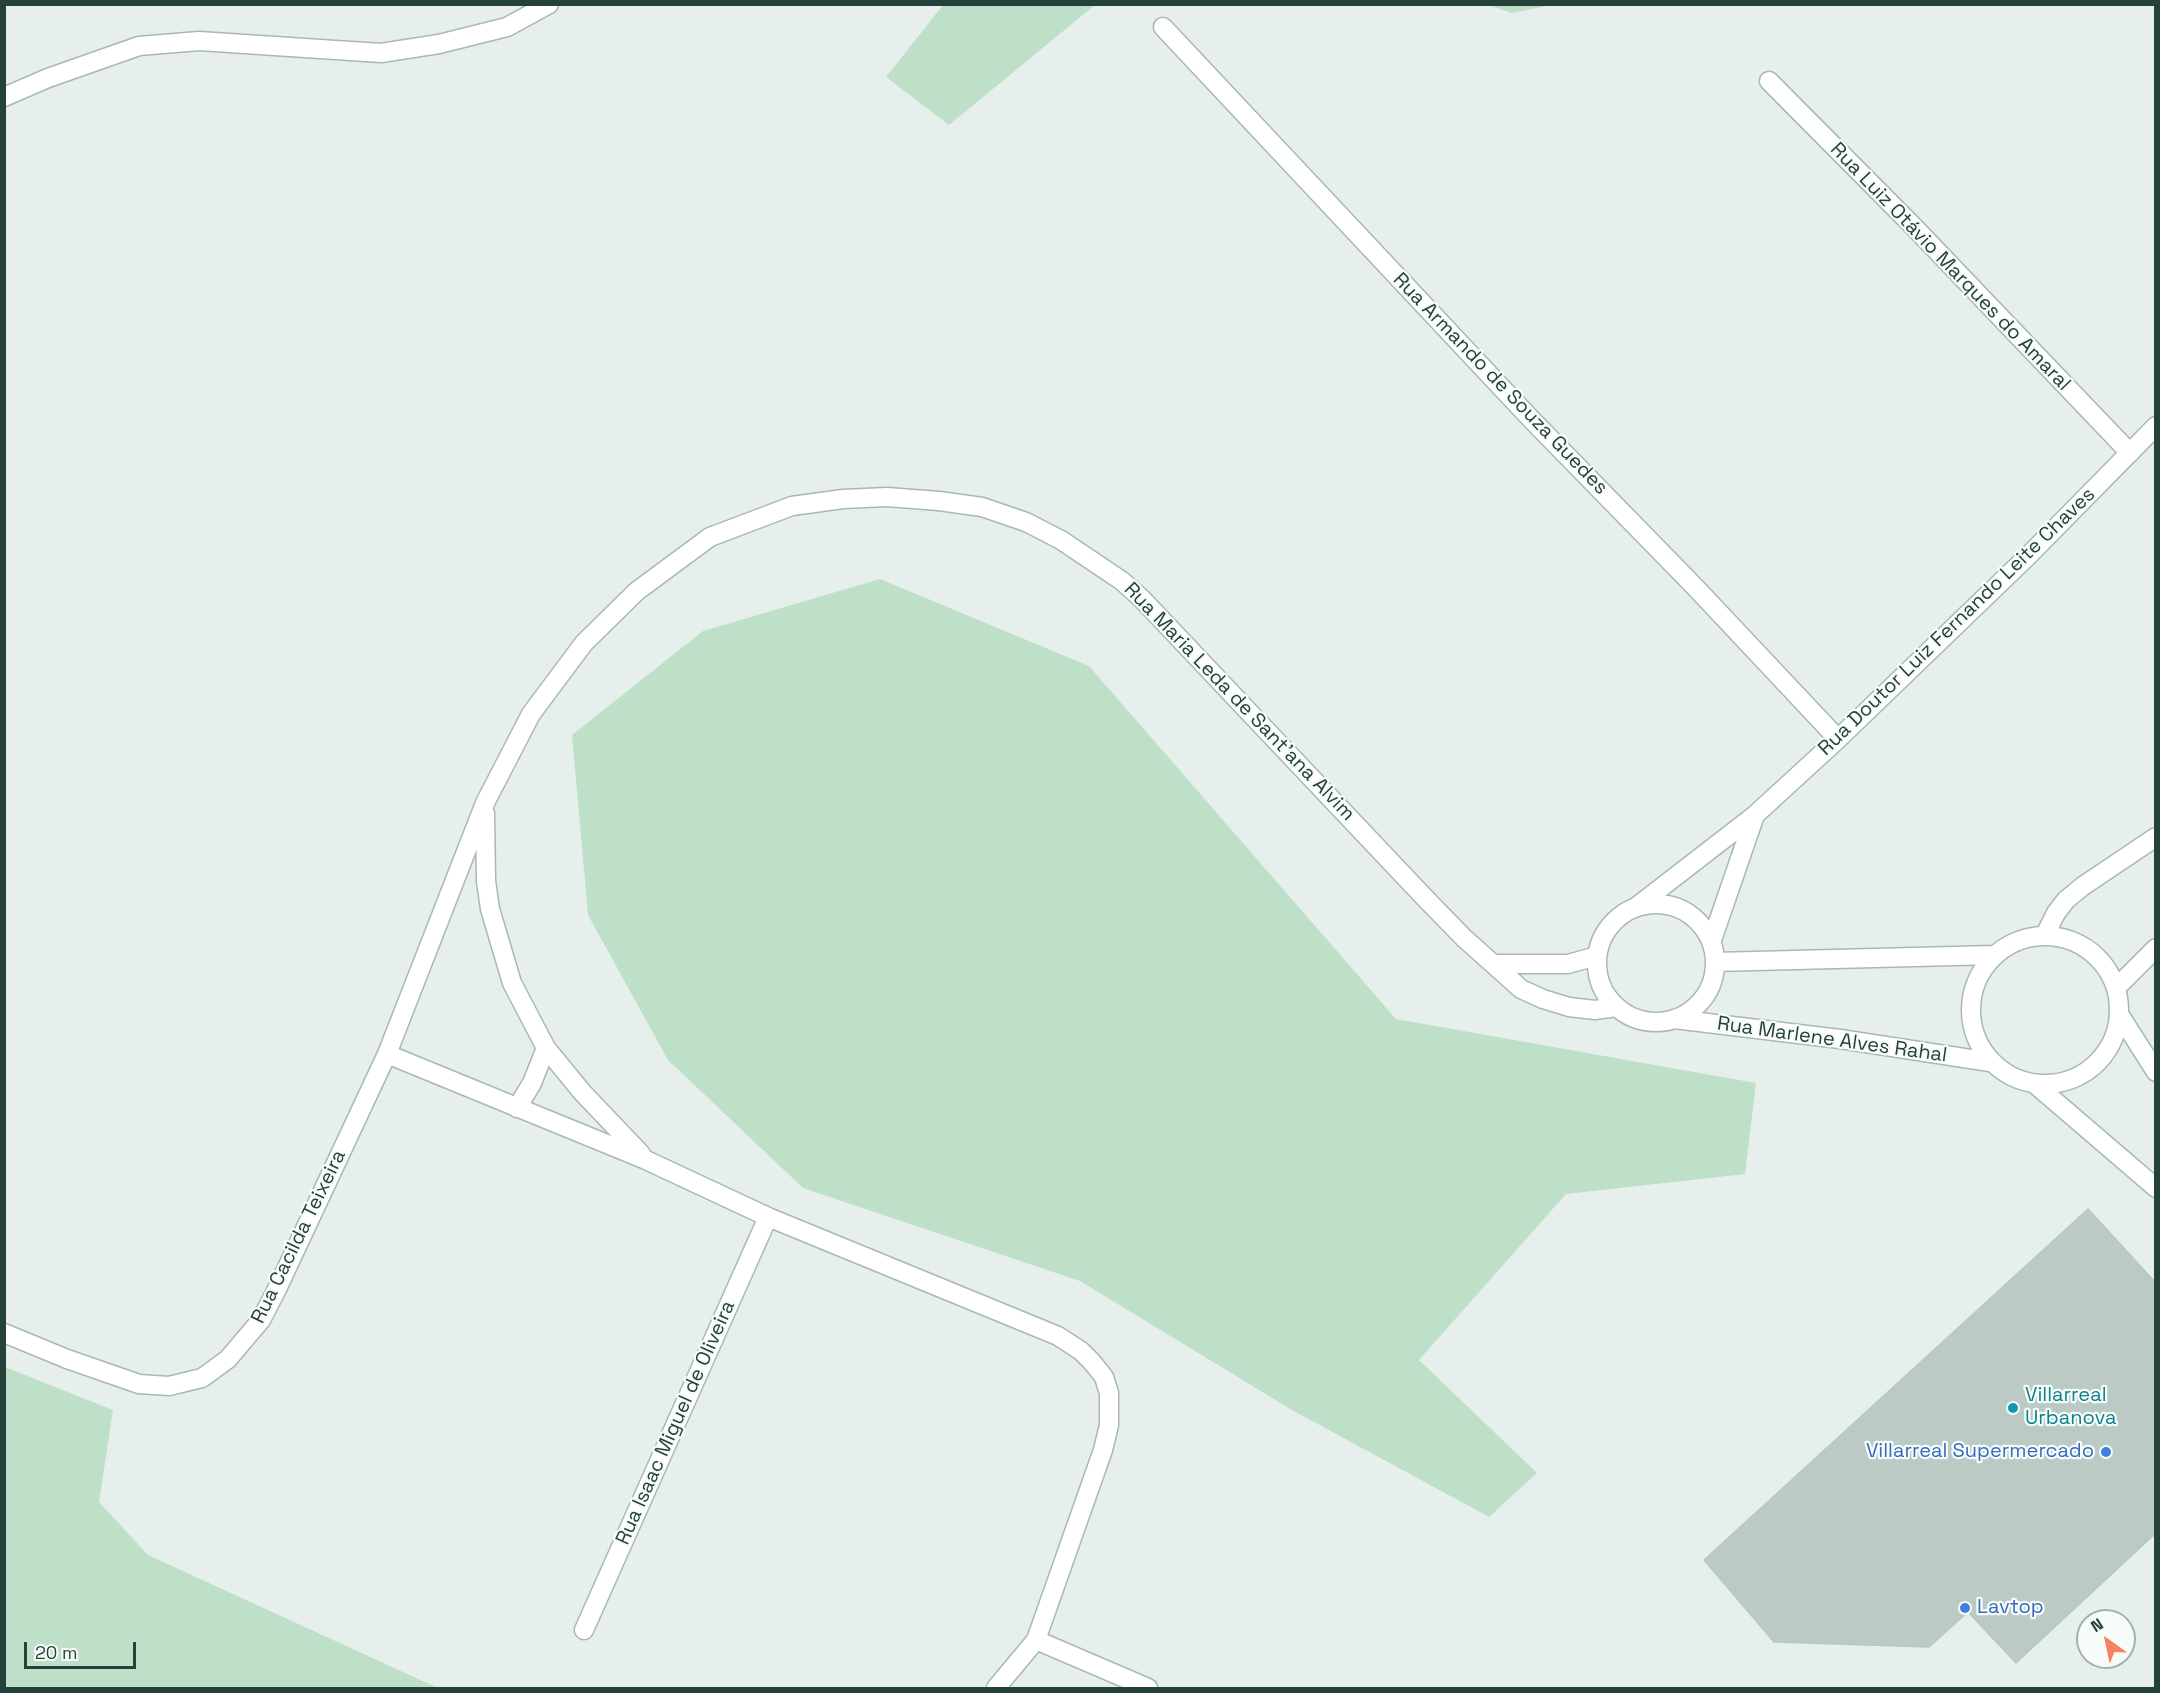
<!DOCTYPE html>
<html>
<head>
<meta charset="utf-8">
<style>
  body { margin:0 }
  #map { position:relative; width:2160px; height:1693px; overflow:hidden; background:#e6efeb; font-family:"Space Grotesk",sans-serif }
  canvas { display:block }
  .frame { position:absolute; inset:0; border:6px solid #24423a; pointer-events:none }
  .north { position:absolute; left:2076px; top:1609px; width:60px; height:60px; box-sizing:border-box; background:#f7fbf9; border:2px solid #a3b1ad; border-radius:50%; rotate:327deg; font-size:16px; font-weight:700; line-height:24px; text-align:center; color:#24423a }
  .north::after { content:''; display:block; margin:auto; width:21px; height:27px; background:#f4845f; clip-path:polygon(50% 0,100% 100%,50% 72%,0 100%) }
  .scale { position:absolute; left:24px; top:1642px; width:112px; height:27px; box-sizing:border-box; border:3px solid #24423a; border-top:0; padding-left:8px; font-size:18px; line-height:21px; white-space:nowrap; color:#24423a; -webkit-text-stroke:4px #f7fbf9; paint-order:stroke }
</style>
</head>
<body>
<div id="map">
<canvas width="2160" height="1693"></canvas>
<div class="frame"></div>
<div class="north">N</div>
<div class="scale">20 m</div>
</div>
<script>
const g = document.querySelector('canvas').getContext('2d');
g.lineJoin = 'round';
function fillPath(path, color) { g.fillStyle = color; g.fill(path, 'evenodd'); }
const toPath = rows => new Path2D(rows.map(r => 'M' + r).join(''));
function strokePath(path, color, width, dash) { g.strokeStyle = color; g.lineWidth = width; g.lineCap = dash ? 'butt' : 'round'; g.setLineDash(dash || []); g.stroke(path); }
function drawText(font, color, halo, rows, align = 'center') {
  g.font = font + ' "Space Grotesk",sans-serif'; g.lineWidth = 4.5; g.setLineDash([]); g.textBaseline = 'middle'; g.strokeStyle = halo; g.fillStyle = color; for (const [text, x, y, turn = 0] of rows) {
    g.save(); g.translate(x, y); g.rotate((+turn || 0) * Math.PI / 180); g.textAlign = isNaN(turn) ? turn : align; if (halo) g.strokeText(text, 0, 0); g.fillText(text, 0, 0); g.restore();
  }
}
fillPath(toPath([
  [943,5,943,4,1095,5,949,125,886,77],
  [1488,5,1552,5,1512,13],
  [880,579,1089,666,1396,1019,1756,1083,1745,1174,1566,1194,1419,1360,1537,1473,1489,1517,1292,1410,1080,1281,803,1188,668,1060,588,915,572,735,703,631],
  [5,1367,113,1410,99,1502,148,1555,438,1688,5,1688]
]), '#bfe0c8');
const building = toPath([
  [2088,1209,2156,1283,2156,1533,2016,1663,1968,1612,1929,1647,1774,1642,1704,1560,2088,1209]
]);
fillPath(building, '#bbcac4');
strokePath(building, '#b8c9c2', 1.5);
const street = toPath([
  [1163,27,1530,418,1696,588,1838,739],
  [1769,81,1916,229,2130,453],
  [4,97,48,78,139,46,199,41,381,53,439,44,507,27,549,4],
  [485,813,486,881,490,909,512,983,546,1048,582,1092,641,1154],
  '1597 963a59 59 0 1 1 118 0a59 59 0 1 1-118 0Z',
  [1636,907,1755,815,1838,739,2029,555,2156,426],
  [2045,935,2056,913,2066,900,2083,886,2156,837],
  '1971 1010a74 74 0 1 1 148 0a74 74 0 1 1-148 0Z',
  [1712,940,1755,815],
  [1715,962,1994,955],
  [1494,964,1568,964,1597,956],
  [2117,987,2156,948],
  [1674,1019,1840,1039,1990,1062],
  [387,1054,646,1160,768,1217,1058,1336,1081,1351,1092,1362,1104,1377,1109,1393,1109,1425,1103,1450,1036,1640,996,1688],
  [517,1108,532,1083,546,1048],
  [4,1333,67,1359,139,1384,169,1386,202,1378,228,1359,261,1320,277,1289,387,1054,485,803,531,714,584,643,637,591,710,537,792,506,843,499,887,497,939,501,982,507,1026,522,1061,540,1122,581,1142,599,1425,898,1464,938,1521,989,1543,999,1569,1007,1595,1010,1616,1007],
  [584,1630,768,1217],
  [1036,1640,1148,1688]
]);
const secondary = toPath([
  [2119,1014,2156,1072],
  [2036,1085,2156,1188]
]);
strokePath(street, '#a8b8b2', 21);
strokePath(secondary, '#a4bbb3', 21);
strokePath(street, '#fff', 18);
strokePath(secondary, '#fff', 18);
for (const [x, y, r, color] of [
  [2013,1408,6,"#0f9aa8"],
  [2106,1452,6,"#3f7fe0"],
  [1965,1608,6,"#3f7fe0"]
]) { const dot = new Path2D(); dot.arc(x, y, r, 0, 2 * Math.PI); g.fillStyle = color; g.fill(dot); strokePath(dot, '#f7fbf9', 2); }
drawText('20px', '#24423a', '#f7fbf9', [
  ["Rua Luiz Otávio Marques do Amaral",1950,267,46],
  ["Rua Armando de Souza Guedes",1500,384,46],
  ["Rua Doutor Luiz Fernando Leite Chaves",1957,622,-44],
  ["Rua Maria Leda de Sant'ana Alvim",1239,702,46],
  ["Rua Marlene Alves Rahal",1832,1040,8],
  ["Rua Cacilda Teixeira",299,1237,-64],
  ["Rua Isaac Miguel de Oliveira",676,1423,-66]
]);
drawText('20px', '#0d838f', '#f7fbf9', [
  ["Villarreal",2025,1396],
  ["Urbanova",2025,1419]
], 'left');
drawText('20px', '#366cbe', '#f7fbf9', [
  ["Villarreal Supermercado",2094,1452],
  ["Lavtop",1977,1608,"left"]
], 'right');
</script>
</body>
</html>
